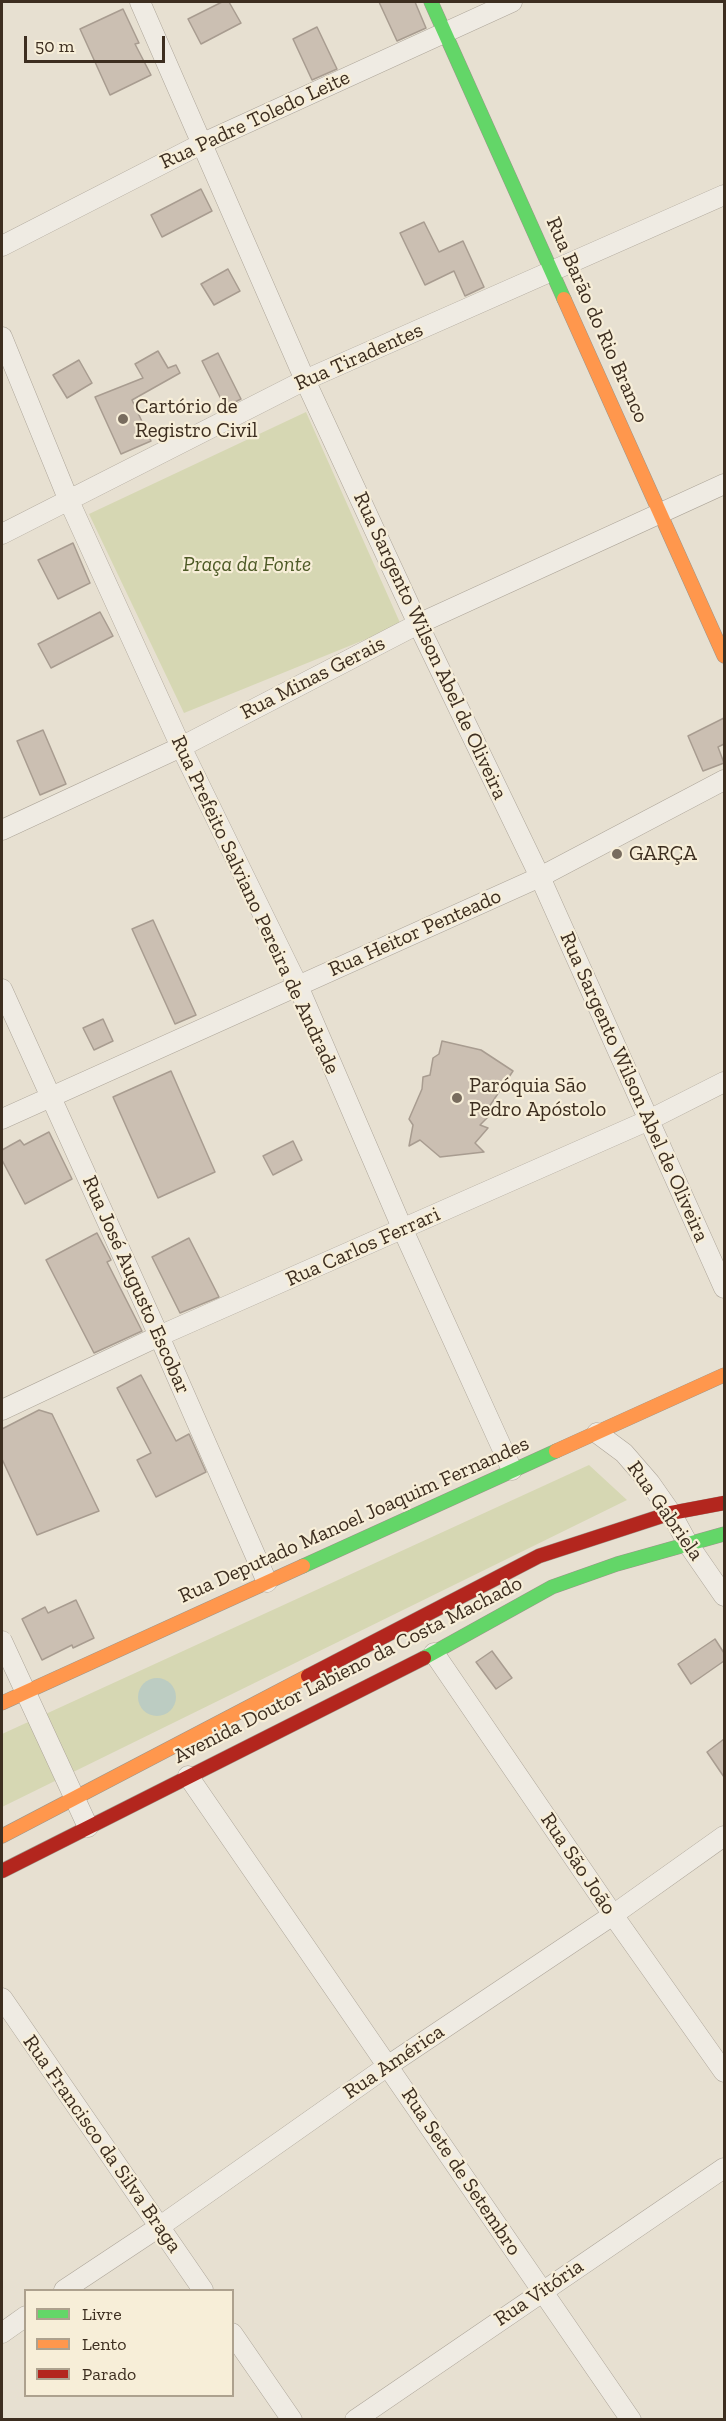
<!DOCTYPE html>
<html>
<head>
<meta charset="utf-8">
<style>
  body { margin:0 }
  #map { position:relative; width:726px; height:2421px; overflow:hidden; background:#e7e0d1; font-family:"Zilla Slab",serif }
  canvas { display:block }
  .frame { position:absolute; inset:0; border:3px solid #3d2e20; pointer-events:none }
  .legend { position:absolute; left:24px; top:2289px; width:210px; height:108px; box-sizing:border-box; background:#f7eed8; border:2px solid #ada18e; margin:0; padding:8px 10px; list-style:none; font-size:18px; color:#3d2e20 }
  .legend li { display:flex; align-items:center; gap:12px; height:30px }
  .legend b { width:30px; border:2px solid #ada18e }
  .scale { position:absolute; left:24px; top:36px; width:141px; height:27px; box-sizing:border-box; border:3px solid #3d2e20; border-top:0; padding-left:8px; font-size:18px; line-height:21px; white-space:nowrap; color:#3d2e20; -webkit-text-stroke:4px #f7eed8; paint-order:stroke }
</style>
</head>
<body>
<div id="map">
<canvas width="726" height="2421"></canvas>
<div class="frame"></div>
<ul class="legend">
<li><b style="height:8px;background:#63d668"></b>Livre</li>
<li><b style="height:8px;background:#ff974d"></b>Lento</li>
<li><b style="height:8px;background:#b3261e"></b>Parado</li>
</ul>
<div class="scale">50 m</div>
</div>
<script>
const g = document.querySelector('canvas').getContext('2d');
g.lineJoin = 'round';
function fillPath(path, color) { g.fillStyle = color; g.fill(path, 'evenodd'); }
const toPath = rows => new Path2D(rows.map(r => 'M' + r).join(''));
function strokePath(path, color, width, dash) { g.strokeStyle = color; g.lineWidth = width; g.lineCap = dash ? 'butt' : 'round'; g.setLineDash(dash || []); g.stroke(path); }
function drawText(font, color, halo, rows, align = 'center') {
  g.font = font + ' "Zilla Slab",serif'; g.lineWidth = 4.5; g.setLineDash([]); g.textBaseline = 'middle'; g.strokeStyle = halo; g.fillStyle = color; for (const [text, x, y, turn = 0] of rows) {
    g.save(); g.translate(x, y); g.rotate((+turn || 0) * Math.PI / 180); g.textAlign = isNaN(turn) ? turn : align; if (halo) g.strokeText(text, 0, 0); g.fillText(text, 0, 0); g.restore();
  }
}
fillPath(toPath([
  [306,412,401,625,184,713,89,514],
  [589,1465,627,1500,2,1807,2,1734]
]), '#d6d7b3');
fillPath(toPath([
  '138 1697a19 19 0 1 1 38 0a19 19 0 1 1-38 0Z'
]), '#bcccc2');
const building = toPath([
  [222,2,229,2,241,23,201,44,188,19,222,2],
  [379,2,415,2,426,28,397,41,379,2],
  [123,9,139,43,135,44,151,75,110,95,80,29,123,9],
  [317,27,337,69,312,80,293,39,317,27],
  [201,189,212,211,162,237,151,215,201,189],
  [424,222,439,252,463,241,484,287,465,296,454,271,425,285,400,233,424,222],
  [228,269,240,291,214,305,201,284,228,269],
  [158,351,168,368,176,365,180,373,132,400,151,441,121,454,95,397,143,378,135,364,158,351],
  [218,353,241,399,225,407,202,361,218,353],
  [79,360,92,383,67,398,53,375,79,360],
  [73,543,90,583,58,599,38,560,73,543],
  [100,612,113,636,51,668,38,644,100,612],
  [724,718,724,744,718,747,724,763,703,771,688,736,724,718],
  [43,730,66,784,40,795,17,741,43,730],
  [153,920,196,1015,175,1024,132,929,153,920],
  [103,1019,113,1041,94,1050,83,1028,103,1019],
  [442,1041,481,1050,513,1071,489,1107,498,1107,480,1125,488,1128,475,1143,484,1152,440,1157,420,1140,409,1146,413,1125,409,1119,422,1089,423,1077,430,1075,433,1058,439,1054,442,1041],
  [171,1071,215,1172,158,1198,113,1097,171,1071],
  [49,1132,72,1179,25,1204,2,1160,2,1150,20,1140,24,1145,49,1132],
  [293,1141,302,1160,273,1175,263,1156,293,1141],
  [97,1233,111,1260,107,1262,142,1331,94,1353,46,1260,97,1233],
  [189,1238,219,1297,180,1313,152,1257,189,1238],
  [141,1375,176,1441,189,1434,206,1472,156,1497,137,1460,151,1453,117,1388,141,1375],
  [39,1410,52,1414,99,1511,37,1535,2,1459,2,1429,39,1410],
  [76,1600,94,1638,73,1648,72,1645,42,1660,22,1619,45,1607,48,1613,76,1600],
  [715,1639,724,1653,724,1661,691,1684,678,1664,715,1639],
  [492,1651,512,1678,496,1689,476,1662,492,1651],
  [724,1739,724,1777,707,1752,724,1739]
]);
fillPath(building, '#cbbfb2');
strokePath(building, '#a89c90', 1.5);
const street = toPath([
  [140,2,305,380,418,624,540,877,724,1288],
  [2,246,203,143,512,2],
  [2,337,69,501,181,747,298,986,403,1230,512,1470],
  [2,534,305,380,724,195],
  [2,830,181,747,418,624,724,484],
  [2,989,159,1336,267,1582],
  [2,1119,540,877,724,780],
  [2,1410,159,1336,649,1120,724,1082],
  [597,1433,624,1453,650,1483,671,1513,688,1544,724,1596],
  [2,1641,88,1827],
  [434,1653,613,1915,724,2072],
  [188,1776,631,2420],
  [2,1998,203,2290],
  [64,2290,159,2227,389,2065,613,1915,724,1836],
  [2,2333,26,2316],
  [232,2333,292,2420],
  [355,2420,724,2168]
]);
const fast = toPath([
  [431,2,564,299],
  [303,1566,556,1451],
  [424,1658,552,1587,617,1564,724,1534]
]);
const slow = toPath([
  [564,299,724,656],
  [556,1451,724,1375],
  [2,1703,303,1566],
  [2,1836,308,1676]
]);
const jam = toPath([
  [308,1676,539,1556,671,1513,724,1503],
  [2,1871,424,1658]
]);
strokePath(street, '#ada599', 21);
strokePath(fast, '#9c958a', 15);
strokePath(slow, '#9c958a', 15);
strokePath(jam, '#9c958a', 15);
strokePath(street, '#efebe3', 20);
strokePath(fast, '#63d668', 14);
strokePath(slow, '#ff974d', 14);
strokePath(jam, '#b3261e', 14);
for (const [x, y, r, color] of [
  [123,419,6,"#786c5e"],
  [617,854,6,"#786c5e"],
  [457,1098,6,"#786c5e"]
]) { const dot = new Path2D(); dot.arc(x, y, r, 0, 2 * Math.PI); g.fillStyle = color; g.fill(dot); strokePath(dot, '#f7eed8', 2); }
drawText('21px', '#3d2e20', '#f7eed8', [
  ["Rua Padre Toledo Leite",255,120,-25],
  ["Rua Barão do Rio Branco",597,320,66],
  ["Rua Tiradentes",359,357,-24],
  ["Rua Sargento Wilson Abel de Oliveira",430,646,65],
  ["Rua Minas Gerais",313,678,-27],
  ["Rua Prefeito Salviano Pereira de Andrade",255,905,65],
  ["Rua Heitor Penteado",415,933,-24],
  ["Rua Sargento Wilson Abel de Oliveira",634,1087,66],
  ["Rua Carlos Ferrari",363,1247,-24],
  ["Rua José Augusto Escobar",136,1285,66],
  ["Rua Gabriela",665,1511,55],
  ["Rua Deputado Manoel Joaquim Fernandes",354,1520,-24],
  ["Avenida Doutor Labieno da Costa Machado",348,1670,-27],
  ["Rua São João",578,1864,56],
  ["Rua América",394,2062,-34],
  ["Rua Francisco da Silva Braga",102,2144,55],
  ["Rua Sete de Setembro",461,2172,56],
  ["Rua Vitória",539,2293,-34]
]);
drawText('21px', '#3d2e20', '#f7eed8', [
  ["Cartório de",135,407],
  ["Registro Civil",135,431],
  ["GARÇA",629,854],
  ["Paróquia São",469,1086],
  ["Pedro Apóstolo",469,1110]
], 'left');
drawText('italic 21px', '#4d5a26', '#f7eed8', [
  ["Praça da Fonte",247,565]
]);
</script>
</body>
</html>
